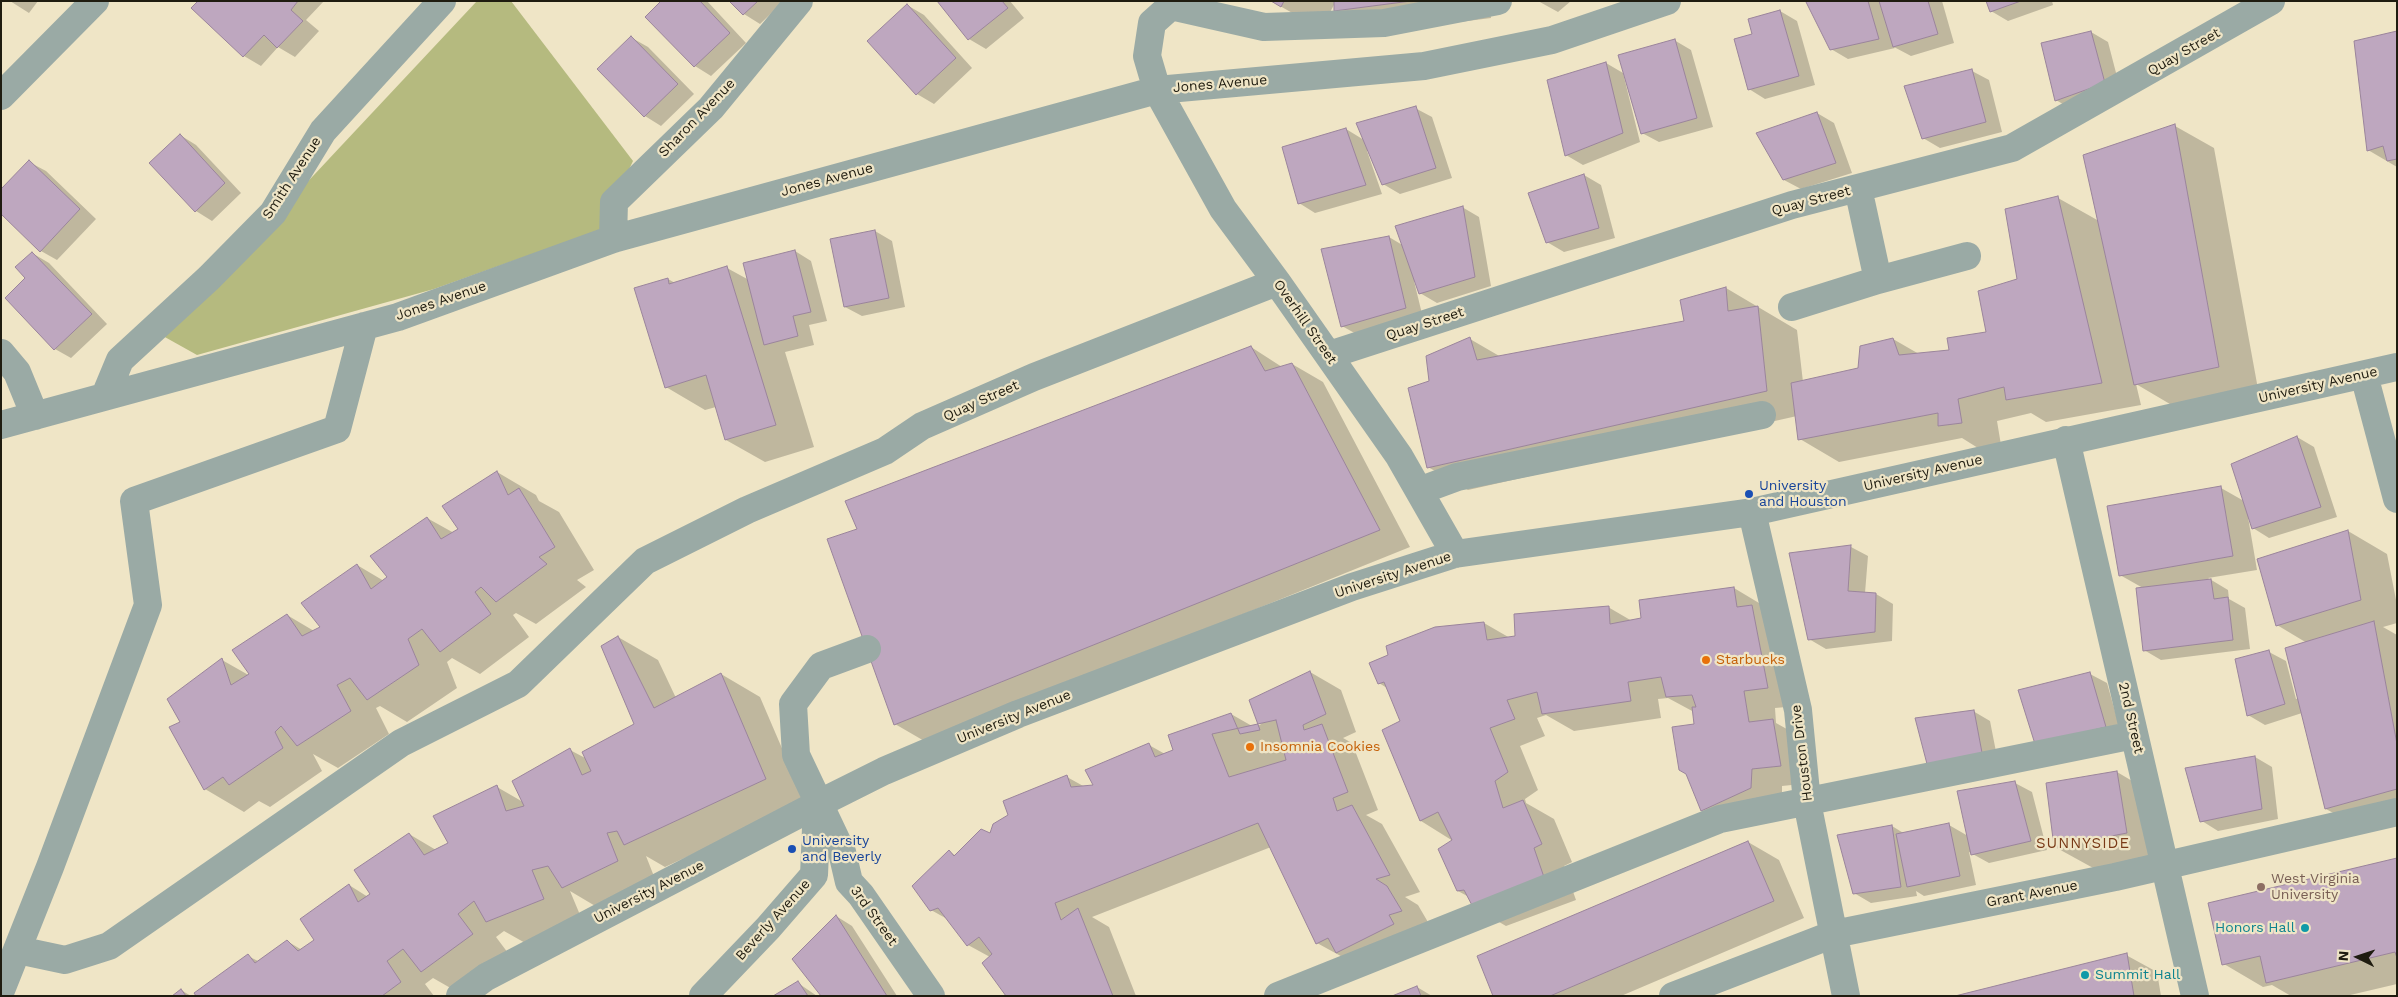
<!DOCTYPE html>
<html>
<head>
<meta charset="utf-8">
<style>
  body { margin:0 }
  #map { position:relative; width:2398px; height:997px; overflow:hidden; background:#efe5c6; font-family:"Work Sans",sans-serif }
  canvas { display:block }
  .frame { position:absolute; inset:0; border:2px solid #1f1c10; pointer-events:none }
  .north { position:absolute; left:2333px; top:932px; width:50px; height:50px; -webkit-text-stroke:4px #efe5c6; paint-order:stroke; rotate:274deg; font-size:14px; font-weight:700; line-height:20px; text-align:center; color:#1f1c10 }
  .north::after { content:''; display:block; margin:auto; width:18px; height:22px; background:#1f1c10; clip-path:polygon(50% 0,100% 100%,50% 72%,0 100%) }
</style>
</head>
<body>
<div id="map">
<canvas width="2398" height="997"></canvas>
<div class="frame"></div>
<div class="north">N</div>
</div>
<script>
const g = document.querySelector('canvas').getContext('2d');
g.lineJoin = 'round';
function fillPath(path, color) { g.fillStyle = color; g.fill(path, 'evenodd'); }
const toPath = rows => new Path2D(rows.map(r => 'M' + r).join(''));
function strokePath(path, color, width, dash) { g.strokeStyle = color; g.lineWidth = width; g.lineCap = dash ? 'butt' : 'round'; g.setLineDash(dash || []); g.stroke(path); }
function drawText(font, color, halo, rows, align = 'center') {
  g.font = font + ' "Work Sans",sans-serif'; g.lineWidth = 4.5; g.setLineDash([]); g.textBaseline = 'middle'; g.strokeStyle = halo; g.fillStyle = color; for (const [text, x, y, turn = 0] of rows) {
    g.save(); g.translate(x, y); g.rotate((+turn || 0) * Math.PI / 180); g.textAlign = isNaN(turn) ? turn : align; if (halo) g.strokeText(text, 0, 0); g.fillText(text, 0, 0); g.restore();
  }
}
fillPath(toPath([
  [477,1,511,1,633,161,600,230,434,289,197,355,163,336]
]), '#b5ba7f');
fillPath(toPath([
  [10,1,38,1,29,13],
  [200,1,324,1,306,20,319,31,295,57,278,47,261,66,244,56,193,8],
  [663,1,707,1,746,43,711,76,695,66,647,17],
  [731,1,784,1,760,24,744,14],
  [938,1,1010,1,1024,18,986,49,969,39],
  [1271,1,1489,1,1491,18,1374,33,1335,10,1335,3,1321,29],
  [1538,1,1571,1,1558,12],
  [1813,1,1942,1,1954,43,1911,56,1894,47,1895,48,1848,59,1831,49],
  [1987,1,2052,1,2053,5,2008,21,1991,11],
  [907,5,924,15,972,68,934,104,917,94],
  [1780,11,1797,21,1815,85,1765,99,1749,89,1754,35],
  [2091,32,2108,42,2121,92,2073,110,2056,100],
  [2397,32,2397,167,2368,150],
  [632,38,648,47,694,94,661,126,645,116],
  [1674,40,1691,50,1713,127,1659,142,1642,133],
  [1606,63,1623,73,1640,142,1583,165,1566,155],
  [1972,71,1989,80,2002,132,1940,148,1923,138],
  [1415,108,1432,117,1452,178,1400,194,1383,184,1369,150,1367,151,1382,194,1315,213,1299,203,1346,129,1364,140],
  [1817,113,1834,123,1852,173,1801,189,1784,180],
  [2175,126,2214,148,2258,389,2175,407,2136,384,2141,405,2046,422,2031,413,1997,421,2001,445,1978,448,1962,438,1839,462,1800,439,1797,416,1468,490,1428,467,1430,382,1470,339,1501,357,1685,322,1726,288,1797,330,1803,382,1859,369,1893,339,1919,354,1951,351,1988,334,2018,280,2058,198,2099,221],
  [180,135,196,145,241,193,212,221,196,211],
  [29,162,46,171,96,219,57,260,41,251],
  [1584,175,1601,185,1615,238,1564,252,1547,242],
  [1462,207,1479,217,1491,286,1437,303,1420,293,1416,281,1414,281,1423,318,1358,335,1342,326,1389,237,1404,246],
  [875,231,892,241,905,307,862,316,845,307],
  [795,251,811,261,827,321,809,325,814,345,785,352,814,447,765,462,726,440,716,407,705,410,666,387,668,279,675,283,727,268,749,280],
  [32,253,49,263,107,324,71,358,55,349,27,278],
  [1251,347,1282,367,1292,364,1323,382,1410,547,926,742,895,724,859,530],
  [2297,437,2314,447,2337,517,2269,538,2253,528,2248,517,2257,570,2208,578,2228,590,2229,599,2245,608,2250,649,2161,660,2144,650,2143,588,2120,575,2221,488,2244,501],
  [497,472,536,495,539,501,559,512,594,570,577,580,586,587,536,624,516,613,513,615,529,637,480,674,452,658,447,662,457,688,407,722,380,706,376,708,389,734,338,768,313,754,322,771,270,807,259,801,244,812,205,789,182,722,222,660,252,677,287,615,314,631,322,627,357,565,384,581,389,578,427,518,454,533,460,530],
  [2348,531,2387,554,2397,605,2397,623,2383,627,2397,635,2397,822,2366,831,2326,809,2302,713,2265,725,2248,715,2269,652,2286,661,2296,699,2299,698,2307,643,2277,625],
  [1851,547,1868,556,1865,593,1876,594,1893,604,1892,641,1826,649,1809,639,1790,554],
  [1734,588,1764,606,1798,706,1775,708,1776,723,1803,738,1811,783,1782,786,1782,806,1732,828,1702,810,1694,712,1668,698,1658,699,1661,718,1574,731,1546,715,1537,718,1545,736,1520,746,1538,790,1525,799,1526,803,1554,819,1572,862,1564,866,1576,900,1506,926,1475,908,1469,897,1458,891,1453,841,1421,821,1402,722,1387,688,1379,683,1484,623,1510,638,1608,607,1632,621],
  [618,637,658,660,676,698,721,674,760,697,805,802,665,867,646,856,657,884,602,910,570,891,583,922,527,944,504,931,496,937,511,957,461,994,433,978,425,984,434,996,198,996,248,956,258,961,287,941,302,950,316,940,349,885,368,897,372,894,409,834,436,850,450,843,497,787,523,802,570,750,587,759,636,725],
  [1310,672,1341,690,1356,732,1343,738,1352,743,1378,810,1366,815,1382,824,1420,892,1405,897,1418,905,1432,929,1348,960,1317,943,1271,847,1092,917,1109,927,1136,996,1007,996,990,957,968,945,949,920,931,910,949,851,956,856,991,835,1067,777,1085,787,1094,786,1149,745,1165,754,1175,751,1231,714,1252,726,1260,725],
  [2090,674,2107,683,2122,736,2020,691],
  [1973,711,1990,721,1999,767,1945,773],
  [2255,757,2272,767,2278,819,2218,831,2202,821],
  [2117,772,2156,795,2166,856,2095,869,2055,847],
  [2015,783,2032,792,2047,850,1989,863,1969,852,1976,885,1924,896,1916,891,1917,896,1871,903,1854,893,1892,826,1905,834,1949,825,1968,836],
  [1748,842,1779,860,1804,918,1621,996,1495,996],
  [2397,860,2397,984,2346,996,2291,996,2272,985,2263,987,2224,964],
  [836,916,852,926,897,996,823,996],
  [2126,955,2157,972,2161,996,1960,996],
  [798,983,817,996,775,996],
  [1417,987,1432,996,1395,996],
  [181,990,191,996,174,996]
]), '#0003');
const building = toPath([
  [198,1,298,1,291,10,303,21,277,48,264,35,243,57,191,8,198,1],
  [661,1,700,1,730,33,694,67,645,17,661,1],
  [729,1,758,1,743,15,729,1],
  [937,1,1002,1,1008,8,968,40,937,1],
  [1271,1,1284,1,1281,7,1271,1],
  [1334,1,1411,1,1334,11,1334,1],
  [1809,1,1868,1,1879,39,1830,50,1806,2,1809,1],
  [1879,1,1928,1,1938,34,1893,47,1879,1],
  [1986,1,2021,1,1990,12,1986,1],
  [907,4,956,58,916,95,867,41,907,4],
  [1780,10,1799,76,1748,90,1734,39,1752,34,1748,19,1780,10],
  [2091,31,2105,83,2055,101,2041,43,2091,31],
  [2397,31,2397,159,2387,161,2383,146,2367,151,2354,41,2397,31],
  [631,36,678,84,644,117,597,69,631,36],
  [1675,39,1697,118,1641,134,1618,55,1675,39],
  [1606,62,1623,133,1565,156,1547,80,1606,62],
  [1972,69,1986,122,1922,139,1904,86,1972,69],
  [1416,106,1436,168,1382,185,1356,123,1416,106],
  [1817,112,1836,163,1783,180,1756,133,1817,112],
  [2175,124,2219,367,2134,385,2083,155,2175,124],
  [1346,128,1366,185,1298,204,1282,147,1346,128],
  [180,134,225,183,195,212,149,163,180,134],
  [29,160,80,209,40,252,1,214,1,189,29,160],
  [1584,174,1599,228,1546,243,1528,193,1584,174],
  [2058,196,2102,383,2006,400,2004,387,1958,399,1962,423,1938,426,1938,413,1798,440,1791,383,1858,368,1860,346,1893,338,1899,355,1949,350,1947,338,1986,332,1978,291,2017,279,2005,209,2058,196],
  [1463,206,1475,277,1419,294,1395,226,1463,206],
  [875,230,889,298,844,307,830,239,875,230],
  [1389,236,1406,308,1341,327,1321,249,1389,236],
  [795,250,811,312,793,316,798,336,764,345,743,263,795,250],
  [32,252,92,314,54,350,5,298,25,278,15,267,32,252],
  [727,266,776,425,725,440,706,375,665,388,634,288,668,278,669,284,727,266],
  [1726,287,1728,311,1758,306,1767,391,1427,468,1408,388,1429,381,1426,356,1470,337,1477,360,1684,321,1680,300,1726,287],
  [1251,346,1265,371,1292,363,1380,530,894,725,827,539,857,529,845,501,1251,346],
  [2297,436,2321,507,2252,529,2231,464,2297,436],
  [497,471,508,495,519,488,555,547,539,557,547,564,496,602,481,587,475,592,491,614,440,652,422,629,408,639,419,665,367,700,350,678,337,685,351,711,297,746,281,726,275,732,283,748,229,785,223,777,204,790,169,727,180,722,167,699,222,658,231,685,249,674,232,650,287,614,302,636,320,627,301,603,357,564,371,589,387,577,370,556,427,517,441,539,458,529,442,506,497,471],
  [2221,486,2233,556,2119,576,2107,506,2221,486],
  [2348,530,2361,600,2276,626,2257,559,2348,530],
  [1851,545,1848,591,1876,593,1875,632,1808,640,1789,553,1851,545],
  [2211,579,2214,599,2228,597,2233,640,2143,651,2136,588,2211,579],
  [1734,587,1737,607,1752,605,1768,688,1744,691,1749,722,1773,719,1781,766,1752,769,1751,788,1701,811,1686,774,1679,770,1672,727,1694,724,1692,707,1696,707,1692,695,1666,697,1661,677,1628,682,1631,701,1542,714,1537,692,1507,700,1515,719,1490,728,1508,772,1495,781,1503,808,1523,800,1542,844,1534,848,1546,883,1474,909,1464,890,1457,891,1438,849,1452,840,1438,812,1420,821,1382,730,1400,721,1384,682,1378,684,1369,663,1388,655,1386,646,1435,627,1484,622,1487,640,1515,636,1514,614,1609,606,1610,624,1641,618,1639,600,1734,587],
  [2374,621,2397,744,2397,789,2325,809,2285,648,2374,621],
  [618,636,654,708,721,673,766,779,624,845,617,831,607,833,618,861,562,888,548,866,532,870,544,899,486,922,474,901,458,914,473,934,421,972,403,949,387,961,401,982,382,996,196,996,194,993,248,954,255,963,287,940,298,951,314,940,300,919,349,884,358,902,370,894,354,870,409,833,424,855,448,843,433,816,497,785,506,811,524,806,512,781,570,748,582,775,591,771,582,752,634,724,601,646,618,636],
  [2269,650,2285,704,2247,716,2235,659,2269,650],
  [1310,671,1326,714,1303,725,1304,730,1322,724,1348,792,1333,798,1337,811,1352,805,1390,875,1376,879,1387,886,1402,911,1389,915,1394,924,1336,953,1328,938,1316,944,1258,823,1055,903,1061,920,1078,908,1113,996,1006,996,982,963,992,954,979,937,967,946,938,908,930,911,912,886,949,850,954,856,981,829,990,833,993,824,1008,815,1003,801,1067,775,1071,787,1093,785,1085,770,1149,743,1155,757,1173,750,1168,735,1231,713,1240,734,1260,730,1249,700,1310,671],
  [2090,672,2106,727,2035,744,2018,690,2090,672],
  [1974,710,1983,758,1927,764,1915,718,1974,710],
  [1276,720,1286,760,1229,777,1212,734,1276,720],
  [2255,756,2262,809,2200,822,2185,768,2255,756],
  [2117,771,2127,833,2054,847,2046,783,2117,771],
  [2015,781,2031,841,1971,855,1957,791,2015,781],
  [1949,823,1960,876,1907,887,1896,834,1949,823],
  [1892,825,1901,887,1853,894,1837,835,1892,825],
  [1748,841,1774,901,1550,996,1493,996,1477,956,1748,841],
  [2397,858,2397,958,2395,952,2266,983,2260,956,2222,965,2208,903,2397,858],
  [836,915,887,996,821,996,792,959,836,915],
  [2127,953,2134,996,1955,996,2127,953],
  [798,981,808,996,773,996,798,981],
  [1417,986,1421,996,1392,996,1417,986],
  [181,989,186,996,172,996,181,989]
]);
fillPath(building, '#bea7bf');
strokePath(building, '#9a849b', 1);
strokePath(toPath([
  [1,96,95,1],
  [613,239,614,202,711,108,799,1],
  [1878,280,1967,256],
  [1792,307,1878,280,1858,188],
  [1,353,17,372,35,416],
  [1329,355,1792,205,2012,148,2271,1],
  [2364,375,2397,499],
  [105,396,120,360,209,278,273,213,323,131,442,1],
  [1,425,398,317,613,239,1157,90,1424,66,1552,40,1667,1],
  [2066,440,2195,996],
  [1419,491,1457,477,1762,415],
  [1752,512,1798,710,1807,802,1846,996],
  [1455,554,1399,456,1277,282,1223,209,1157,90,1147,56,1152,23,1171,6,1264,27,1384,23,1498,1],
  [867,649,821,666,793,704,796,755,842,852,849,882,861,895,931,996],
  [18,950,65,960,109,946,401,743,518,684,645,561,747,510,885,451,922,426,1034,377,1277,282],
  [1,990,50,867,148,605,134,501,337,429,364,326],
  [460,996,486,977,818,804,884,771,1018,714,1352,587,1455,554,1752,512,2397,367],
  [703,996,768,928,814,875,817,805],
  [1278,996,1720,819,2134,735],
  [1673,996,1834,934,2115,877,2397,812]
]), '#9aaaa5', 28);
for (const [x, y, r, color] of [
  [1749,494,5,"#1a4fb4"],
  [1706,660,5,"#e8710a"],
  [1250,747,5,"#e8710a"],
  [792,849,5,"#1a4fb4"],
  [2261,887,5,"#8d6e63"],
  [2305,928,5,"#0f9aa8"],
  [2085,975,5,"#0f9aa8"]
]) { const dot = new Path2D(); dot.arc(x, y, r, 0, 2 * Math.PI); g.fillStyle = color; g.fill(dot); strokePath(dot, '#efe5c6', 2); }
drawText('14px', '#1f1c10', '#efe5c6', [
  ["Quay Street",2184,52,-30],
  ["Jones Avenue",1220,84,-5],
  ["Sharon Avenue",697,118,-46],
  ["Smith Avenue",292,178,-57],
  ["Jones Avenue",827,180,-15],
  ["Quay Street",1811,201,-15],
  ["Jones Avenue",441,301,-19],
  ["Overhill Street",1305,322,55],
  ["Quay Street",1425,324,-18],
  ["University Avenue",2318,385,-13],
  ["Quay Street",981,401,-24],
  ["University Avenue",1923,473,-13],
  ["University Avenue",1393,575,-18],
  ["University Avenue",1014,717,-22],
  ["2nd Street",2131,718,77],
  ["Houston Drive",1802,753,-97],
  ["University Avenue",649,892,-27],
  ["Grant Avenue",2032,894,-11],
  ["3rd Street",874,916,54],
  ["Beverly Avenue",773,920,-48]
]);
drawText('14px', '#164399', '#efe5c6', [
  ["University",1759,486],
  ["and Houston",1759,502],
  ["University",802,841],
  ["and Beverly",802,857]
], 'left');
drawText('14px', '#c56008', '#efe5c6', [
  ["Starbucks",1716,660],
  ["Insomnia Cookies",1260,747]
], 'left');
drawText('14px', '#785e54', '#efe5c6', [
  ["West Virginia",2271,879],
  ["University",2271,895]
], 'left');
drawText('14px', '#0d838f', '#efe5c6', [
  ["Honors Hall",2295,928],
  ["Summit Hall",2095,975,"left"]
], 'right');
g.letterSpacing = '1px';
drawText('15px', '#793a17', '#efe5c6', [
  ["SUNNYSIDE",2083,844]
]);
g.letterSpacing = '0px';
</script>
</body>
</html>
